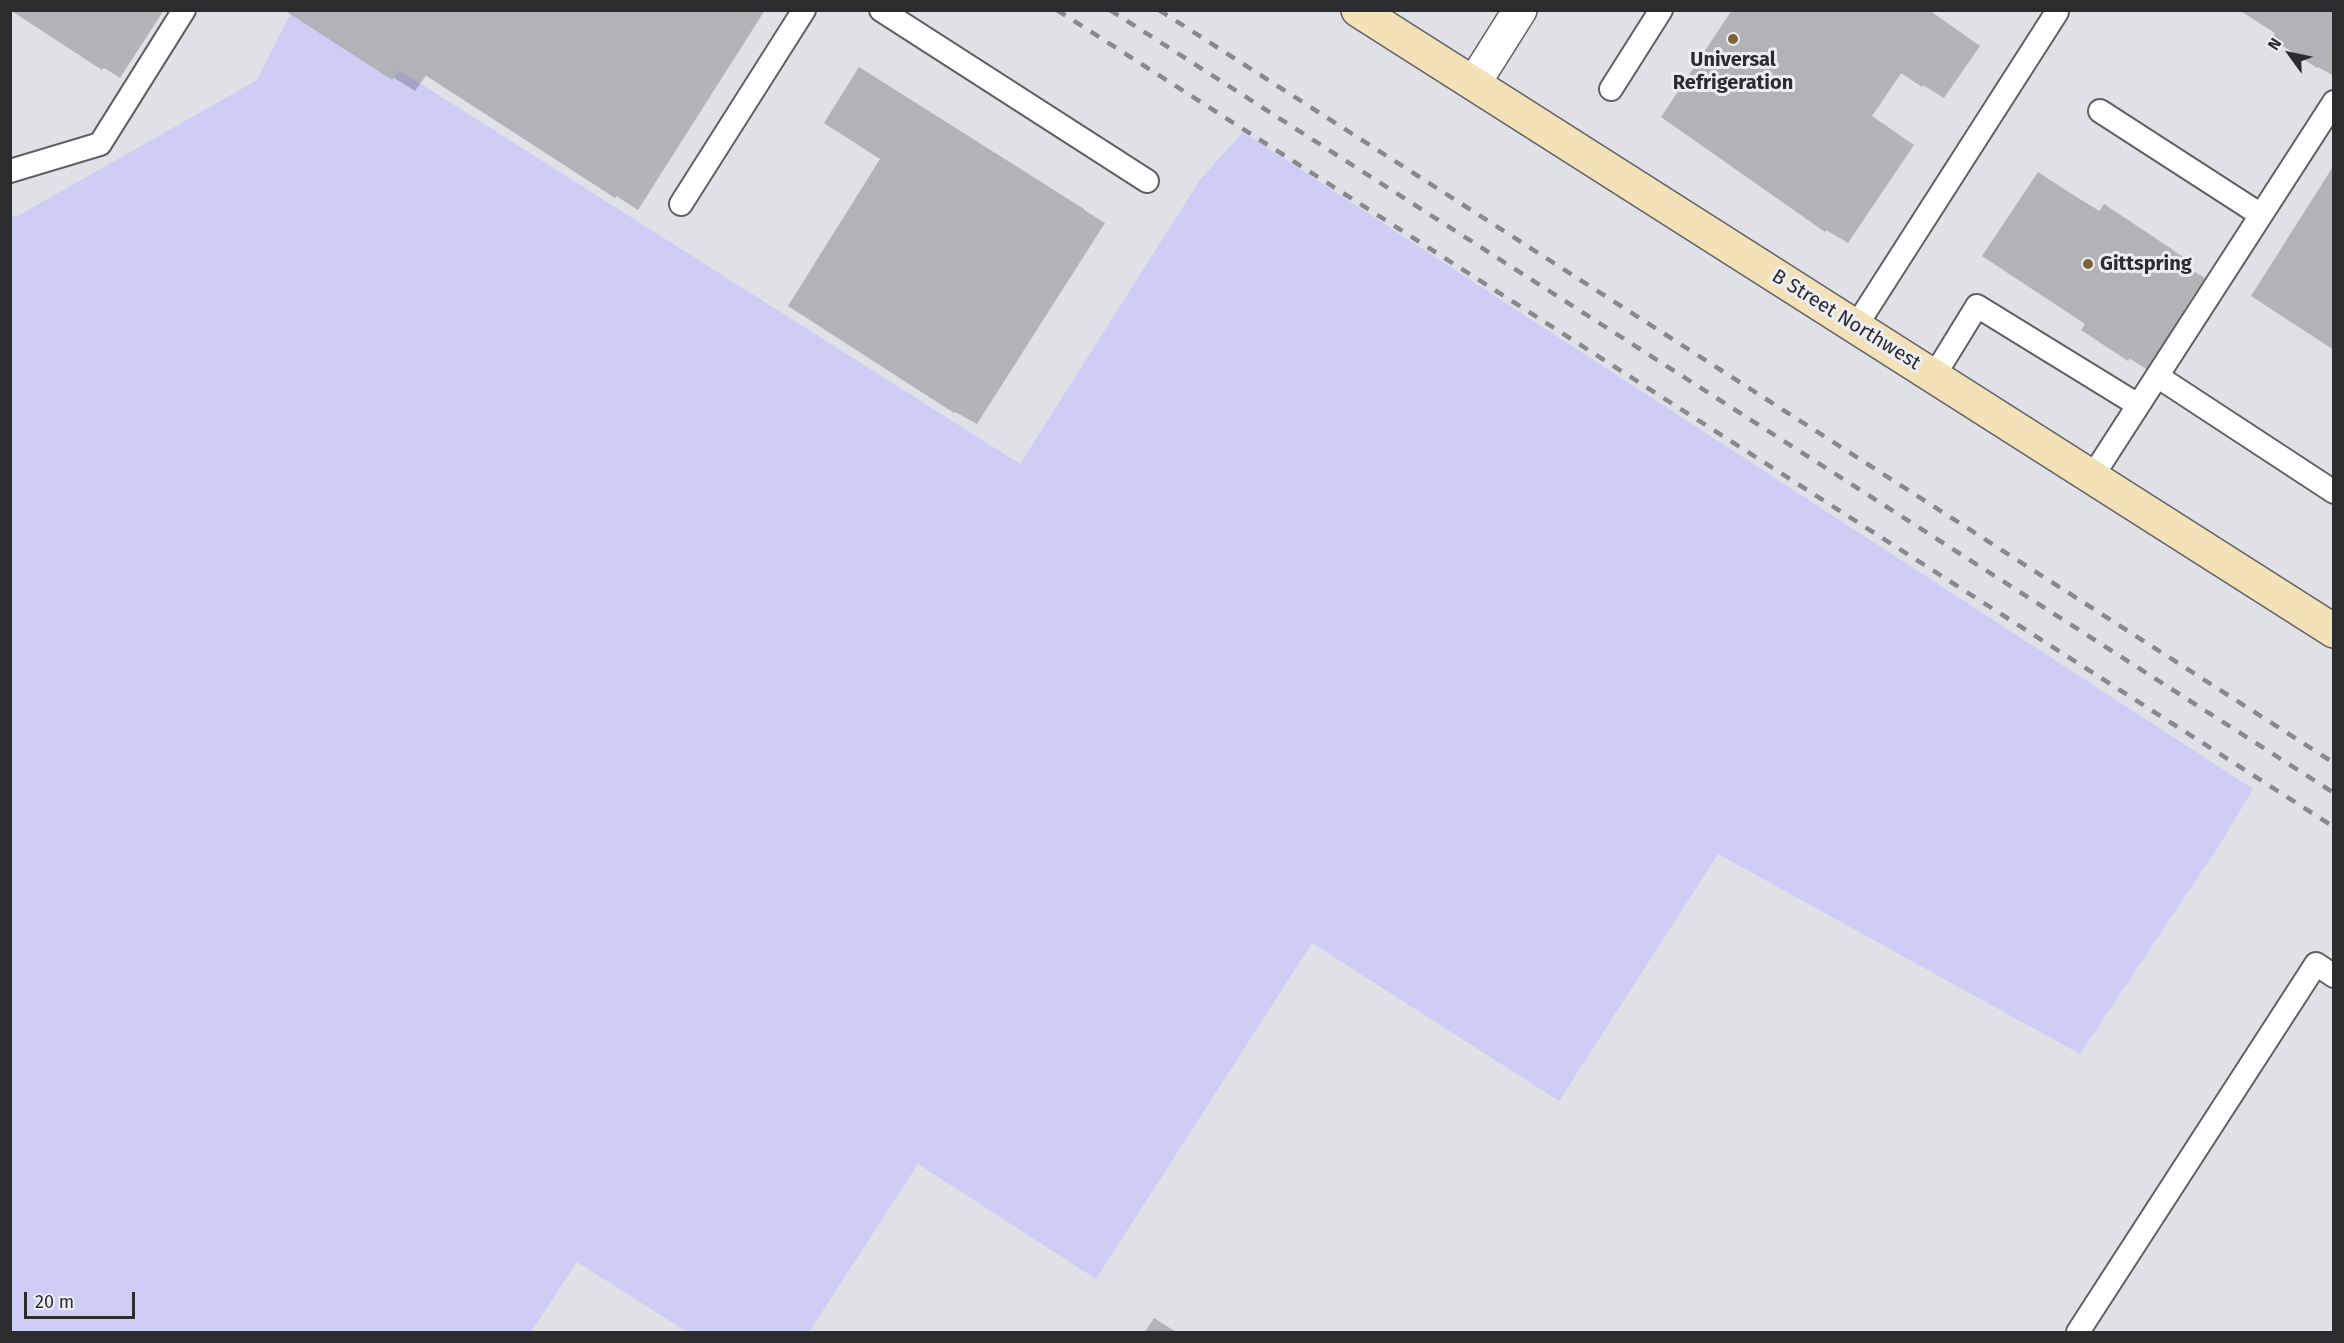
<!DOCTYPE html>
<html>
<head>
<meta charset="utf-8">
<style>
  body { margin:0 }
  #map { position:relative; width:2344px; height:1343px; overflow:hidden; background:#e0e0e7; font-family:"Fira Sans",sans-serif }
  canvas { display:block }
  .frame { position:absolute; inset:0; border:12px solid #2c2c2e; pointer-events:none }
  .north { position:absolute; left:2260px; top:24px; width:60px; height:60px; -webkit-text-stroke:4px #edeef4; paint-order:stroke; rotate:303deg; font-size:16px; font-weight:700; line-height:24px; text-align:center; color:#2c2c2e }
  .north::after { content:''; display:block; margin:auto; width:21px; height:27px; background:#2c2c2e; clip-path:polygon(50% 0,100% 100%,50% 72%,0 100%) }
  .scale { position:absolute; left:24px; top:1292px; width:111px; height:27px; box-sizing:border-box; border:3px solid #2c2c2e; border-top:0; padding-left:8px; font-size:18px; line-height:21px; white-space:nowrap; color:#2c2c2e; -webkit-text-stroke:4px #edeef4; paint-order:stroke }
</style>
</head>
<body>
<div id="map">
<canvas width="2344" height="1343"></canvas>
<div class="frame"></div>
<div class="north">N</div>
<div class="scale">20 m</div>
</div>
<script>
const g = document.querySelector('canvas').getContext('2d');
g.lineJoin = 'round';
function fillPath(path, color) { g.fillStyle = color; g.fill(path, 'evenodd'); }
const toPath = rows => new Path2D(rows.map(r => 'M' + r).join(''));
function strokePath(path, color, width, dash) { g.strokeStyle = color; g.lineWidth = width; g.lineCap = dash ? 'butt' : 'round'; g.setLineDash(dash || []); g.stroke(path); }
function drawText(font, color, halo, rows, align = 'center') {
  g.font = font + ' "Fira Sans",sans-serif'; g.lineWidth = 6; g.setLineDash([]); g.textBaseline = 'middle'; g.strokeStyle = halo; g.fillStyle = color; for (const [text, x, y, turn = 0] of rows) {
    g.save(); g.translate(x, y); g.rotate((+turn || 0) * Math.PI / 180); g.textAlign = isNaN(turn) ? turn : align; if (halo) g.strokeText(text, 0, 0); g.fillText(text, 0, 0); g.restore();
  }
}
fillPath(toPath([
  [292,11,306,11,1020,464,1200,180,1243,132,2253,789,2219,846,2080,1054,1718,854,1559,1101,1312,943,1096,1279,918,1164,809,1332,687,1332,577,1262,531,1332,11,1332,10,214,16,217,257,80]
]), '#cdcdf6');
fillPath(toPath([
  [13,10,164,10,120,78],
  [287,10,765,10,638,210,427,74,415,91],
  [1734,10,1929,10,1980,46,1944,98,1902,72,1872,116,1914,145,1848,243,1826,230],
  [2334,10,2334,76,2318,67,2277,33],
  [882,82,1105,223,977,424,955,412,882,158],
  [2039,174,2101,212,2126,219,2194,264,2190,269,2205,278,2184,310,2189,314,2151,372,2083,329,2088,324]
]), '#0003');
fillPath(toPath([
  [10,10,141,10,102,70],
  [284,10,735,10,615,198,405,62,392,80],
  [1732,10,1928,10,1959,32,1922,87,1880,59,1851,103,1893,132,1825,232,1661,117],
  [2239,10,2334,10,2334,42,2317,68,2272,39,2275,33],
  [859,67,1084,209,954,413,788,306,880,159,824,123],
  [2334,165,2334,350,2251,296],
  [2038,172,2099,212,2104,204,2173,250,2169,255,2184,264,2163,296,2168,300,2128,361,2081,330,2085,324,1982,256],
  [1154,1318,1176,1332,1145,1332]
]), '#b2b2b8');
const lane = toPath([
  [881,10,1147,181],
  [1611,89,1661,10],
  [2100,111,2261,215],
  [10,171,100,144,184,10],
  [681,204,804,10],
  [1856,326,2057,12,2055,10],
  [1934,376,1977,306,2138,405],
  [2157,376,2334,492],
  [2092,477,2334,102],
  [2078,1332,2316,964,2334,976]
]);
const street = toPath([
  [1474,83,1520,10]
]);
const secondary = toPath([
  [1358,10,2334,631]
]);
strokePath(lane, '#5f5f64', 26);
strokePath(street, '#5f5f64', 36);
strokePath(secondary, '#5f5f64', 36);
strokePath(lane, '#fff', 22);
strokePath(street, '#fff', 33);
strokePath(secondary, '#f3e1b8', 33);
strokePath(toPath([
  [1057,10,2334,827],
  [1110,10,2334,793],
  [1159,10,2334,763]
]), '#89898d', 4.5, [10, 10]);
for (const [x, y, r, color] of [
  [1733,39,6,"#7e6335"],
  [2088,264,6,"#7e6335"]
]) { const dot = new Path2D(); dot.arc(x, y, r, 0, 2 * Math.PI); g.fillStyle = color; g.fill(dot); strokePath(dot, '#edeef4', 2); }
drawText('bold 20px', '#2c2c2e', '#edeef4', [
  ["Universal",1733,60],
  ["Refrigeration",1733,83],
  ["Gittspring",2100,264,"left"]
]);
drawText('20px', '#2c2c2e', '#edeef4', [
  ["B Street Northwest",1846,320,32]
]);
</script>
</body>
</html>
